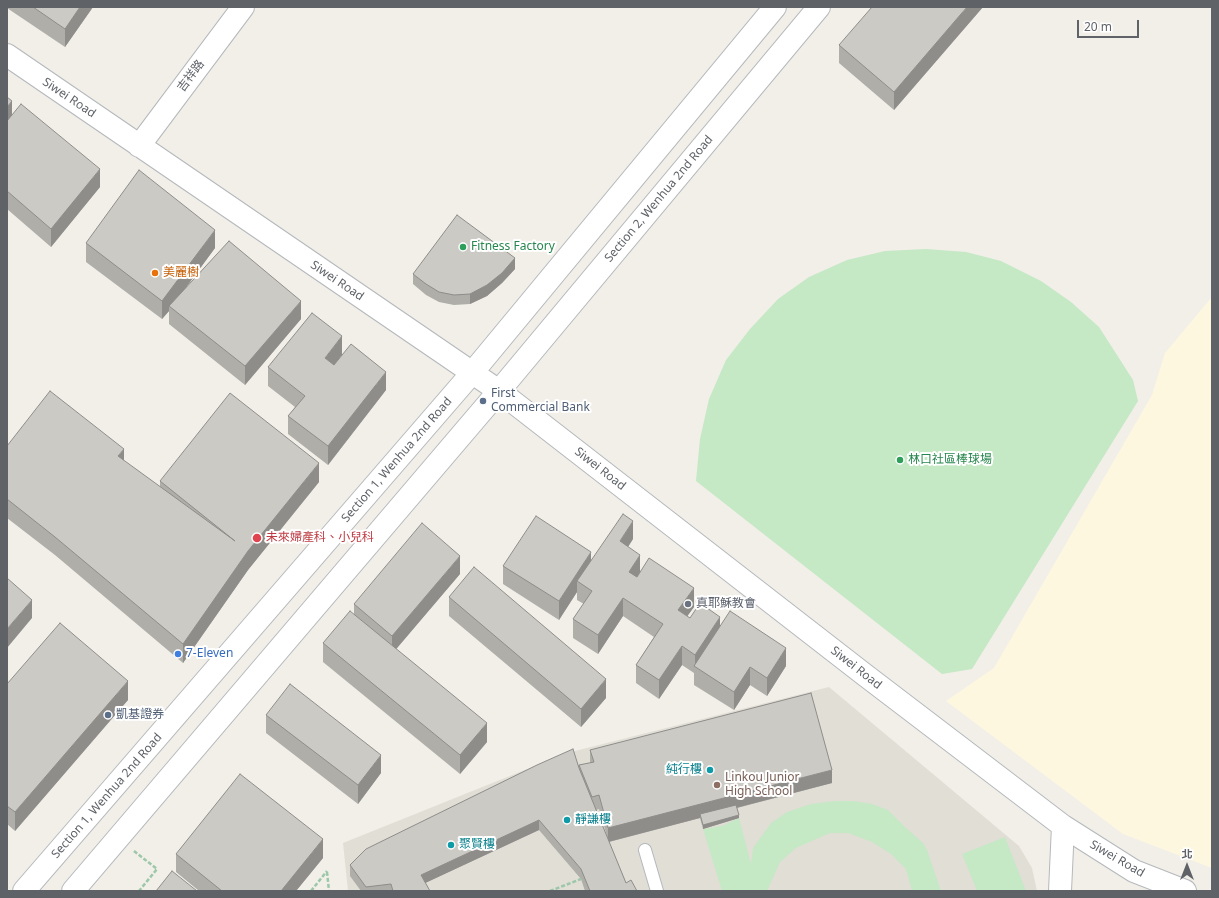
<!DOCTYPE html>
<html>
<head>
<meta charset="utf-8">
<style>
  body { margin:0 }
  #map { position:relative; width:1219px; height:898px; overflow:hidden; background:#f1efe8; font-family:"Noto Sans","Noto Sans TC",sans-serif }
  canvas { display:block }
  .frame { position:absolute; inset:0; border:8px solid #5f6368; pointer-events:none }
  .north { position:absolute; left:1167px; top:846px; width:40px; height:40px; -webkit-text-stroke:3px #fff; paint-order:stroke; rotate:0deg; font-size:11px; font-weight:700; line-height:16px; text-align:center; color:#5f6368 }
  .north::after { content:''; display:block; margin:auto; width:14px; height:18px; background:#5f6368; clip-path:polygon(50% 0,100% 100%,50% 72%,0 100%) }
  .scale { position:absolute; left:1077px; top:20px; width:62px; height:18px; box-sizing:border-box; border:2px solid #5f6368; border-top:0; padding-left:5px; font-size:12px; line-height:14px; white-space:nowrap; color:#5f6368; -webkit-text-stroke:3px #fff; paint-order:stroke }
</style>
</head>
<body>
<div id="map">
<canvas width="1219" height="898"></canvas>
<div class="frame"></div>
<div class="north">北</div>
<div class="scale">20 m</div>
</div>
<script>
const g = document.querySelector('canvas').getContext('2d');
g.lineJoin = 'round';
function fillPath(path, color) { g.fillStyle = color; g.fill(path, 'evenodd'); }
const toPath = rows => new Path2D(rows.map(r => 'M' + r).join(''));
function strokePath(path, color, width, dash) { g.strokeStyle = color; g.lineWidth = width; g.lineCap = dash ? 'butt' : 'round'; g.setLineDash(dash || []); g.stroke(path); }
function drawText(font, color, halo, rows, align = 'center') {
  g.font = font + ' "Noto Sans","Noto Sans TC",sans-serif'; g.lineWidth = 4; g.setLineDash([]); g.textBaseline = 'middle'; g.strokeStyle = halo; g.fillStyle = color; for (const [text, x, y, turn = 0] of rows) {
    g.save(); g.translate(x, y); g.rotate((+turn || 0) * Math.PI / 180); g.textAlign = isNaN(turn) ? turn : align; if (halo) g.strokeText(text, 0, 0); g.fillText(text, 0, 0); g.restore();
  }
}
fillPath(toPath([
  [1212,297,1212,868,1123,834,946,701,994,668,1152,395,1165,353]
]), '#fef7e0');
fillPath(toPath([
  [829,687,1019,846,1032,868,1037,891,348,891,343,843,567,753]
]), '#e1ded6');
fillPath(toPath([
  [926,249,966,252,1001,261,1041,281,1071,302,1099,327,1133,380,1138,401,972,669,942,674,696,481,700,439,709,399,726,360,750,329,778,299,809,277,847,260,885,251],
  [835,801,853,801,872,804,888,810,906,828,923,843,927,850,941,891,912,891,906,869,891,854,872,842,848,833,830,833,796,848,780,862,767,891,722,891,703,829,722,826,739,818,751,864,753,848,771,823,787,812,811,804],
  [1005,837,1026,891,977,891,962,854]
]), '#c5e8c5');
const service = toPath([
  [645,850,657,891]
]);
const minor = toPath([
  [7,55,499,391,865,675,1063,826,1134,871,1185,891],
  [139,146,243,7],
  [1060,891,1063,826]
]);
const tertiary = toPath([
  [24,891,472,373,775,7],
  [73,891,499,391,819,7]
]);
strokePath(service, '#b5b8bc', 14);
strokePath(minor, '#b5b8bc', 24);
strokePath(tertiary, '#b5b8bc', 24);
strokePath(toPath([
  [134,851,157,869,139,891],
  [327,872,329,891],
  [311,891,327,871],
  [550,891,581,879]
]), '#9cc7a9', 2.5, [4, 2]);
strokePath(service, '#fff', 12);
strokePath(minor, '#fff', 22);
strokePath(tertiary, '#fff', 22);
fillPath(toPath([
  [7,7,93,7,65,47,7,8],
  [983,7,894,110,839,63,839,45],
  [7,97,12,115,100,187,51,247,7,209],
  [86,243,215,248,187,286,301,319,245,385,169,324,169,311,162,319,86,262],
  [515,269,502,283,487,296,470,304,454,305,439,302,426,295,413,284,413,274],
  [342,355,334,365,386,390,328,465,288,434,288,416,295,407,268,386,268,367],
  [7,446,124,461,160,487,160,481,319,482,248,570,183,663,55,555,7,518],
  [633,539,628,547,640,572,694,607,687,616,690,618,720,626,786,666,767,696,750,685,734,710,694,685,694,673,682,665,659,699,636,683,636,665,654,637,623,616,598,654,573,638,573,619,584,604,577,600,577,592,559,620,503,584,503,566,591,560],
  [460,574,396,649,487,742,460,774,323,662,323,643,354,614,354,604],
  [449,597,606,698,581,727,449,616],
  [7,684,128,700,15,831,7,824],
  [266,715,381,773,358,804,266,733],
  [590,750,832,783,737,808,739,818,703,829,700,818,609,842,626,883,637,891,585,891,581,879,539,830,425,883,430,891,361,891,350,876,350,865,579,768,579,765,590,763],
  [599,809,607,836,596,810],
  [176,854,323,858,296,891,199,891,176,872]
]), '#afaea9');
fillPath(toPath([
  [80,7,93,7,65,47,65,29],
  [967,7,983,7,894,110,894,92],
  [12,101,12,119,7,125,7,107],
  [100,169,100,187,51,247,51,229],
  [215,230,215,248,171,308,169,306,169,311,162,319,162,301],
  [515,258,515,269,502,283,487,296,470,304,470,294],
  [301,301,301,319,245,385,245,366],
  [342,336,342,355,325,377,325,358],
  [386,372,386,390,328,465,328,446],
  [124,449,124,468,118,456],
  [319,463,319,482,248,570,183,663,183,644,248,551],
  [633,521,633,539,620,559,620,541],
  [591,552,591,570,577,581,577,592,559,620,559,601],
  [640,555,640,573,629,591,629,572],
  [460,556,460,574,392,654,392,636],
  [694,588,694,607,678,629,678,610],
  [623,598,623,616,598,654,598,635],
  [32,600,32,618,7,648,7,629],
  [720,617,720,636,695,666,695,655],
  [682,646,682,665,659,699,659,680],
  [786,648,786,666,767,696,767,678],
  [750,667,750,685,734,710,734,692],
  [606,679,606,698,581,727,581,709],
  [128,681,128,700,15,831,15,812],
  [487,723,487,742,460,774,460,755],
  [381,755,381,773,358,804,358,785],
  [832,770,832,783,701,817,700,814,700,818,608,842,608,828],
  [739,815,739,818,703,829,703,825],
  [539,820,539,830,421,885,421,875],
  [323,839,323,858,296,891,281,891]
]), '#8f8d8a');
const building = toPath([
  [33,7,80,7,65,29,33,7],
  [872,7,967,7,894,92,839,45,872,7],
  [7,97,12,101,7,107,7,97],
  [21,104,100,169,51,229,7,191,7,121,21,104],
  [139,170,215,230,162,301,86,243,139,170],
  [457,215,515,258,502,273,487,285,470,294,454,295,439,292,426,284,413,274,457,215],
  [229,241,301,301,245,366,169,306,229,241],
  [312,313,342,336,325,358,334,365,351,344,386,372,328,446,288,416,305,396,268,367,312,313],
  [50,391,124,449,118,456,235,541,160,481,230,393,319,463,248,551,183,644,55,537,7,499,7,446,50,391],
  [623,514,633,521,620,541,640,555,629,572,637,577,649,558,694,588,678,610,690,618,700,603,720,617,695,655,682,646,659,680,636,665,663,624,623,598,598,635,573,619,592,591,577,581,623,514],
  [536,516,591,552,559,601,503,566,536,516],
  [422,523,460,556,392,636,354,604,422,523],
  [474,567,606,679,581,709,449,597,474,567],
  [7,578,32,600,7,629,7,578],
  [350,611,487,723,460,755,323,643,350,611],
  [730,611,786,648,767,678,750,667,734,692,694,666,730,611],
  [60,623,128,681,15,812,7,806,7,684,60,623],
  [290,684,381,755,358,785,266,715,290,684],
  [811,693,832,770,608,828,599,795,592,797,579,765,594,762,590,750,811,693],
  [573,749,579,768,626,883,631,880,637,891,590,891,581,869,539,820,421,875,430,891,393,891,391,884,366,887,350,865,366,849,537,765,573,749],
  [240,774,323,839,281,891,222,891,176,854,240,774],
  [736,805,739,815,703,825,700,814,736,805],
  [172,871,197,891,156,891,172,871]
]);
fillPath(building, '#cccac5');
strokePath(building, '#8f8d8a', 1);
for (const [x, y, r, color] of [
  [463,247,4,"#2e9e5b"],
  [155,273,4,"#e8710a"],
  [483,401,4,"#5c6f8a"],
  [900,460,4,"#2e9e5b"],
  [257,538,5,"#e0444e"],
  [688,604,4,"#6b7280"],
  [178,654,4,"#3f7fe0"],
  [108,715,4,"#5c6f8a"],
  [710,770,4,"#0f9aa8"],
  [717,785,4,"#8d6e63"],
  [567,820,4,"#0f9aa8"],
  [451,845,4,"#0f9aa8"]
]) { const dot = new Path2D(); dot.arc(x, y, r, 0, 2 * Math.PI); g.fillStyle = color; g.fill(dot); strokePath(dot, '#fff', 1.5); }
drawText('12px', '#5f6368', '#fff', [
  ["吉祥路",191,76,-53],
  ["Siwei Road",69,98,34],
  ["Section 2, Wenhua 2nd Road",659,199,-50],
  ["Siwei Road",337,281,34],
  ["Section 1, Wenhua 2nd Road",397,460,-49],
  ["Siwei Road",600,469,38],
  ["Siwei Road",856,668,38],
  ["Section 1, Wenhua 2nd Road",107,796,-49],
  ["Siwei Road",1117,859,30]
]);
drawText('12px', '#27864d', '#fff', [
  ["Fitness Factory",471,247],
  ["林口社區棒球場",908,460]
], 'left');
drawText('12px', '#c56008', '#fff', [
  ["美麗樹",163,273]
], 'left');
drawText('12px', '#4e5e75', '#fff', [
  ["First",491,394],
  ["Commercial Bank",491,408],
  ["凱基證券",116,715]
], 'left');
drawText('12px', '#be3a42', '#fff', [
  ["未來婦產科、小兒科",266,538]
], 'left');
drawText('12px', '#5b616d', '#fff', [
  ["真耶穌教會",696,604]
], 'left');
drawText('12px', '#366cbe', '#fff', [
  ["7-Eleven",186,654]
], 'left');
drawText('12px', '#0d838f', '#fff', [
  ["純行樓",702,770,"right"],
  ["靜謙樓",575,820],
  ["聚賢樓",459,845]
], 'left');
drawText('12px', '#785e54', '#fff', [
  ["Linkou Junior",725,778],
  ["High School",725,792]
], 'left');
</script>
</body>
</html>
